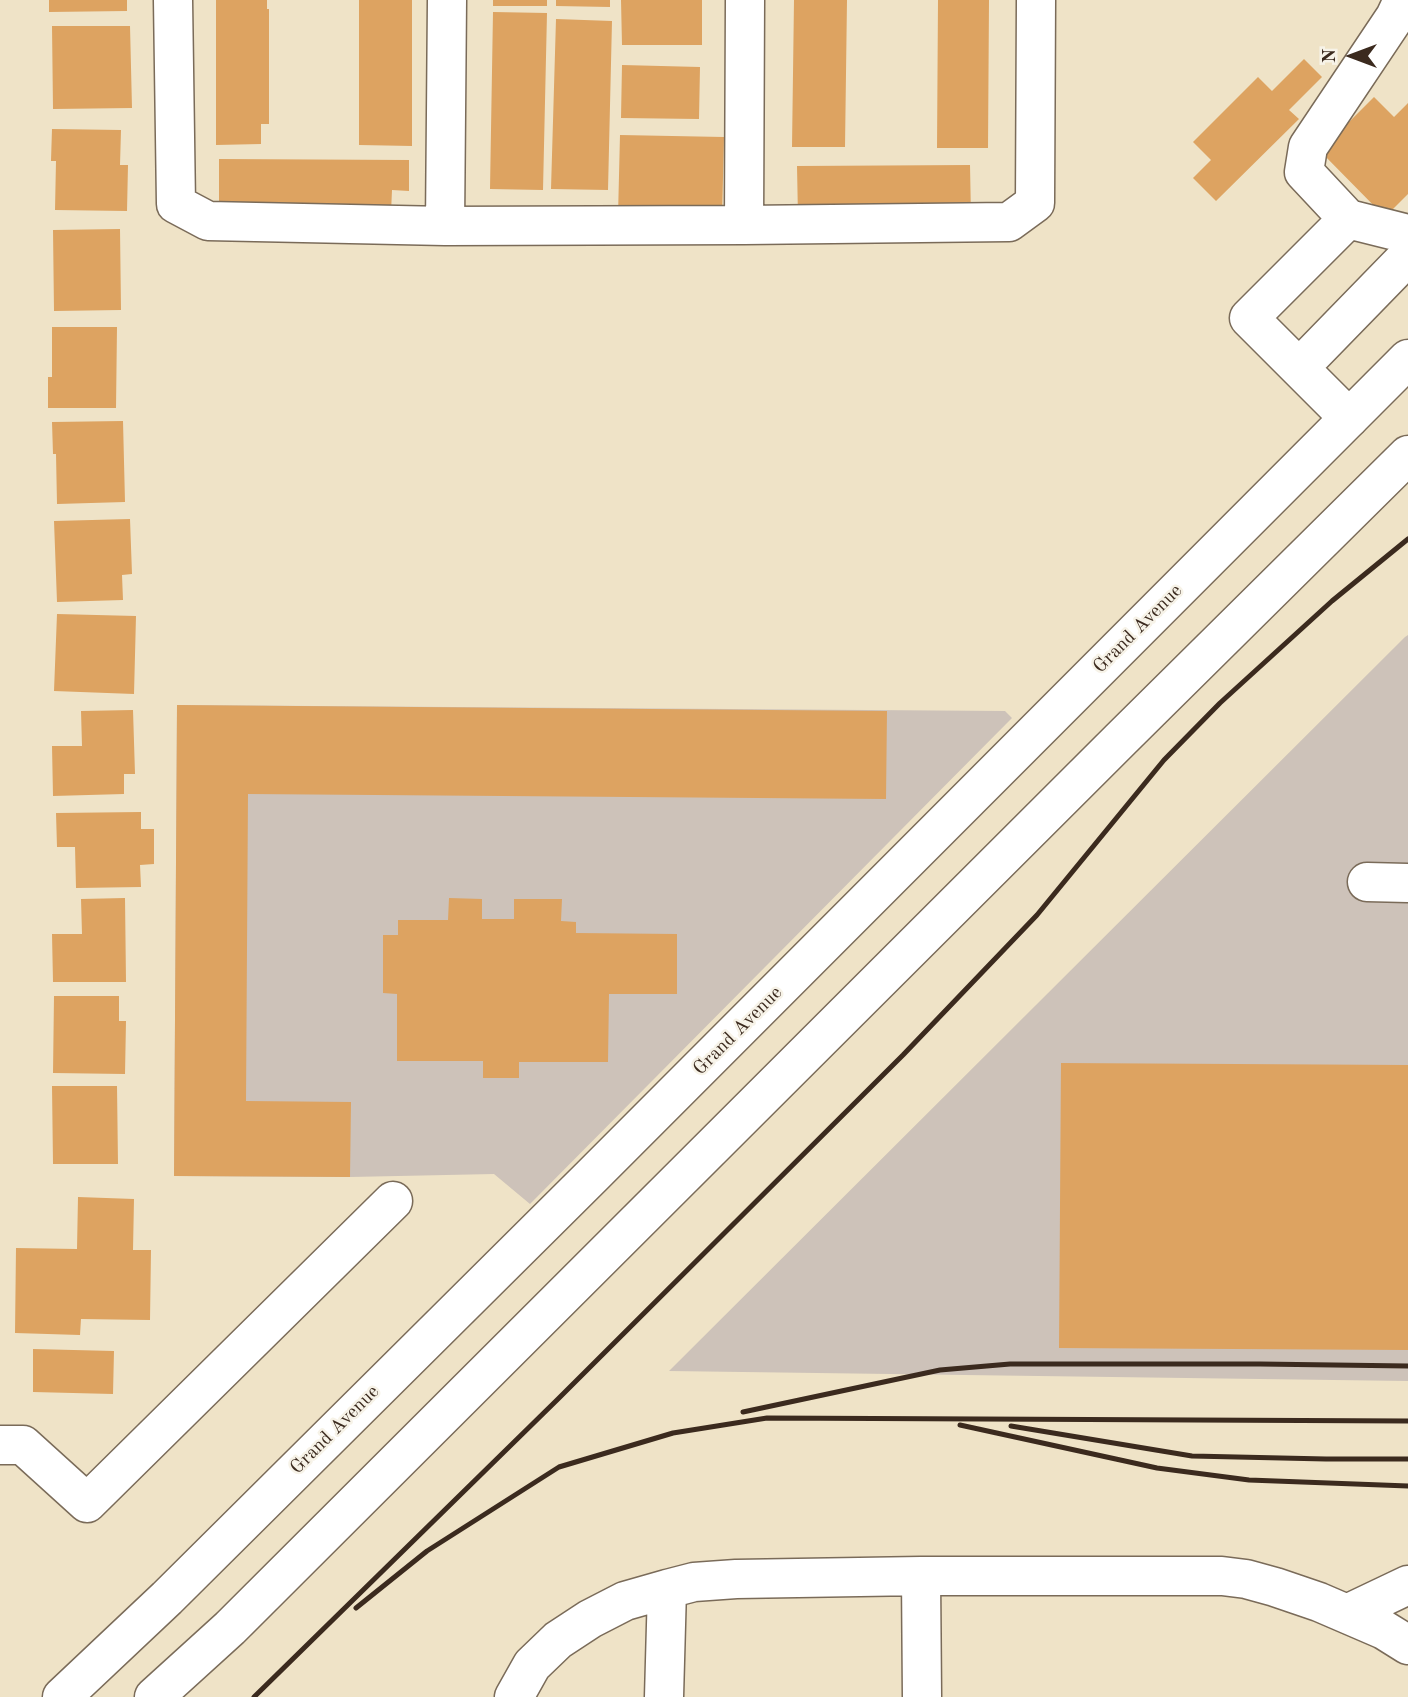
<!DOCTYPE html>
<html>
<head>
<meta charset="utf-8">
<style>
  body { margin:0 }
  #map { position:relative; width:1408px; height:1697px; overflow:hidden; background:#efe3c7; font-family:"Old Standard TT",serif }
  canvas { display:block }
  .north { position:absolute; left:1317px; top:21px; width:70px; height:70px; -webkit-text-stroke:5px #f7f3e8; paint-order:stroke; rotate:270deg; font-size:19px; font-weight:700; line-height:28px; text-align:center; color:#3b2a1e }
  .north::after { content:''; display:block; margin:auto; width:24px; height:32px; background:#3b2a1e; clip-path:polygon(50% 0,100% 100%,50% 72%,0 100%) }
</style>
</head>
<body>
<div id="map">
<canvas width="1408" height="1697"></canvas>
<div class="north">N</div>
</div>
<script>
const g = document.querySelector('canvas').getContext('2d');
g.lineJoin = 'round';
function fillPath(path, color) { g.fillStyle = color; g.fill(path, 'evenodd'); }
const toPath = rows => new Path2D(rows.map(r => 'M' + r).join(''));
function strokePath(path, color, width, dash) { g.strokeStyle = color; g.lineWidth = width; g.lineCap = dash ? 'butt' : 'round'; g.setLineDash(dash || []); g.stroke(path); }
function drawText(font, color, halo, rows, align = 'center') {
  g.font = font + ' "Old Standard TT",serif'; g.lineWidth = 5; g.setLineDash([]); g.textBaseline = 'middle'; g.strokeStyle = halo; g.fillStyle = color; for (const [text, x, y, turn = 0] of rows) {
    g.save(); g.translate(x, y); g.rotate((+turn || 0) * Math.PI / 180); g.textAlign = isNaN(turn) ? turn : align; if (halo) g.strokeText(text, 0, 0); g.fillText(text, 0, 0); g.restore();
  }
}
fillPath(toPath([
  [1408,635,1408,1381,669,1371,1405,637],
  [177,705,1005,711,1012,718,530,1204,494,1174,350,1177,174,1176]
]), '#cdc2b9');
fillPath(toPath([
  [49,0,127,0,127,11,49,12],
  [216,0,267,0,267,9,269,9,269,124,261,124,261,144,216,145],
  [359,0,412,0,412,146,359,145],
  [493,0,547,0,547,6,493,6],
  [556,0,610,0,610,7,556,6],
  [621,0,702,0,702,45,622,45],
  [794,0,847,0,845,147,792,147],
  [938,0,989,0,988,148,937,148],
  [493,12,547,13,543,190,490,189],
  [556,19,612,21,608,190,551,189],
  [52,26,130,26,132,108,53,109],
  [1304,59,1322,77,1289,110,1299,119,1216,201,1193,178,1211,160,1193,142,1258,77,1272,91],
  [622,65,700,67,699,119,621,118],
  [1374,97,1394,117,1408,103,1408,194,1385,217,1320,151],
  [52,129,121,130,120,165,128,165,127,211,55,210,56,161,51,161],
  [620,135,724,137,722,218,618,216],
  [219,159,409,160,409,191,392,190,391,213,219,212],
  [970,165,971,217,798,218,797,166],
  [120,229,121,310,54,311,53,230],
  [52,327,117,327,116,408,48,408,48,377,52,377],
  [123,421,125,502,57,504,56,454,53,454,52,422],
  [130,519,132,574,122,575,123,600,57,602,54,521],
  [57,614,136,616,134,694,54,691],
  [177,705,887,711,886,799,248,794,246,1101,351,1102,350,1177,174,1176],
  [133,710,135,774,124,774,124,794,53,796,52,746,82,746,81,711],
  [141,812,141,829,154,829,154,864,140,865,141,887,76,888,75,847,57,847,56,813],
  [125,898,126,982,53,982,52,934,82,934,81,899],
  [449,898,482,899,482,919,514,919,514,899,562,899,561,921,576,922,576,933,677,934,677,994,609,994,608,1062,519,1062,519,1078,483,1078,483,1061,397,1061,397,994,383,993,383,935,398,935,398,920,448,920],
  [54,996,119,996,119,1021,126,1021,125,1074,53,1073],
  [1061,1063,1408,1065,1408,1350,1059,1348],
  [52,1086,117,1086,118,1164,53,1164],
  [78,1197,134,1199,133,1250,151,1250,150,1320,81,1319,80,1335,15,1333,16,1248,77,1249],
  [33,1349,114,1351,113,1394,33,1392]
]), '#dda361');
const minor = toPath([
  [173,0,176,204,208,221,445,226,744,225],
  [745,0,744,225,1009,222,1035,203,1036,0],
  [1403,0,1395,17,1308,147,1304,172,1348,219,1408,234],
  [1348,219,1249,318,1349,418],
  [445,226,447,0],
  [1299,368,1408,256],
  [1367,882,1408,883],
  [0,1445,23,1445,87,1503,393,1201],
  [1347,1614,1408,1585],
  [514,1697,532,1665,558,1640,590,1619,625,1601,667,1589,694,1582,736,1579,921,1576],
  [664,1697,667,1589],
  [922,1697,921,1576,1222,1576,1246,1579,1275,1587,1319,1602,1384,1630,1408,1645]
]);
const highway = toPath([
  [62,1697,167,1598,592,1176,1408,359],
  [154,1697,230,1628,1120,740,1408,455]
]);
strokePath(minor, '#7a6b59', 41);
strokePath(highway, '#7a6b59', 41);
strokePath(minor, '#fff', 38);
strokePath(highway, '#fff', 38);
strokePath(toPath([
  [743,1412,940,1370,1010,1364,1260,1364,1408,1366],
  [960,1425,1157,1468,1249,1480,1408,1486],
  [1011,1426,1192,1456,1326,1459,1408,1459],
  [356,1608,427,1551,559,1467,673,1433,767,1418,1408,1421],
  [254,1697,558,1399,903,1055,1037,915,1164,760,1220,703,1332,601,1408,539]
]), '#3b2a1e', 5);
drawText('19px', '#3b2a1e', '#f7f3e8', [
  ["Grand Avenue",1138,629,-45],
  ["Grand Avenue",738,1031,-45],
  ["Grand Avenue",335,1430,-45]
]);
</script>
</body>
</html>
